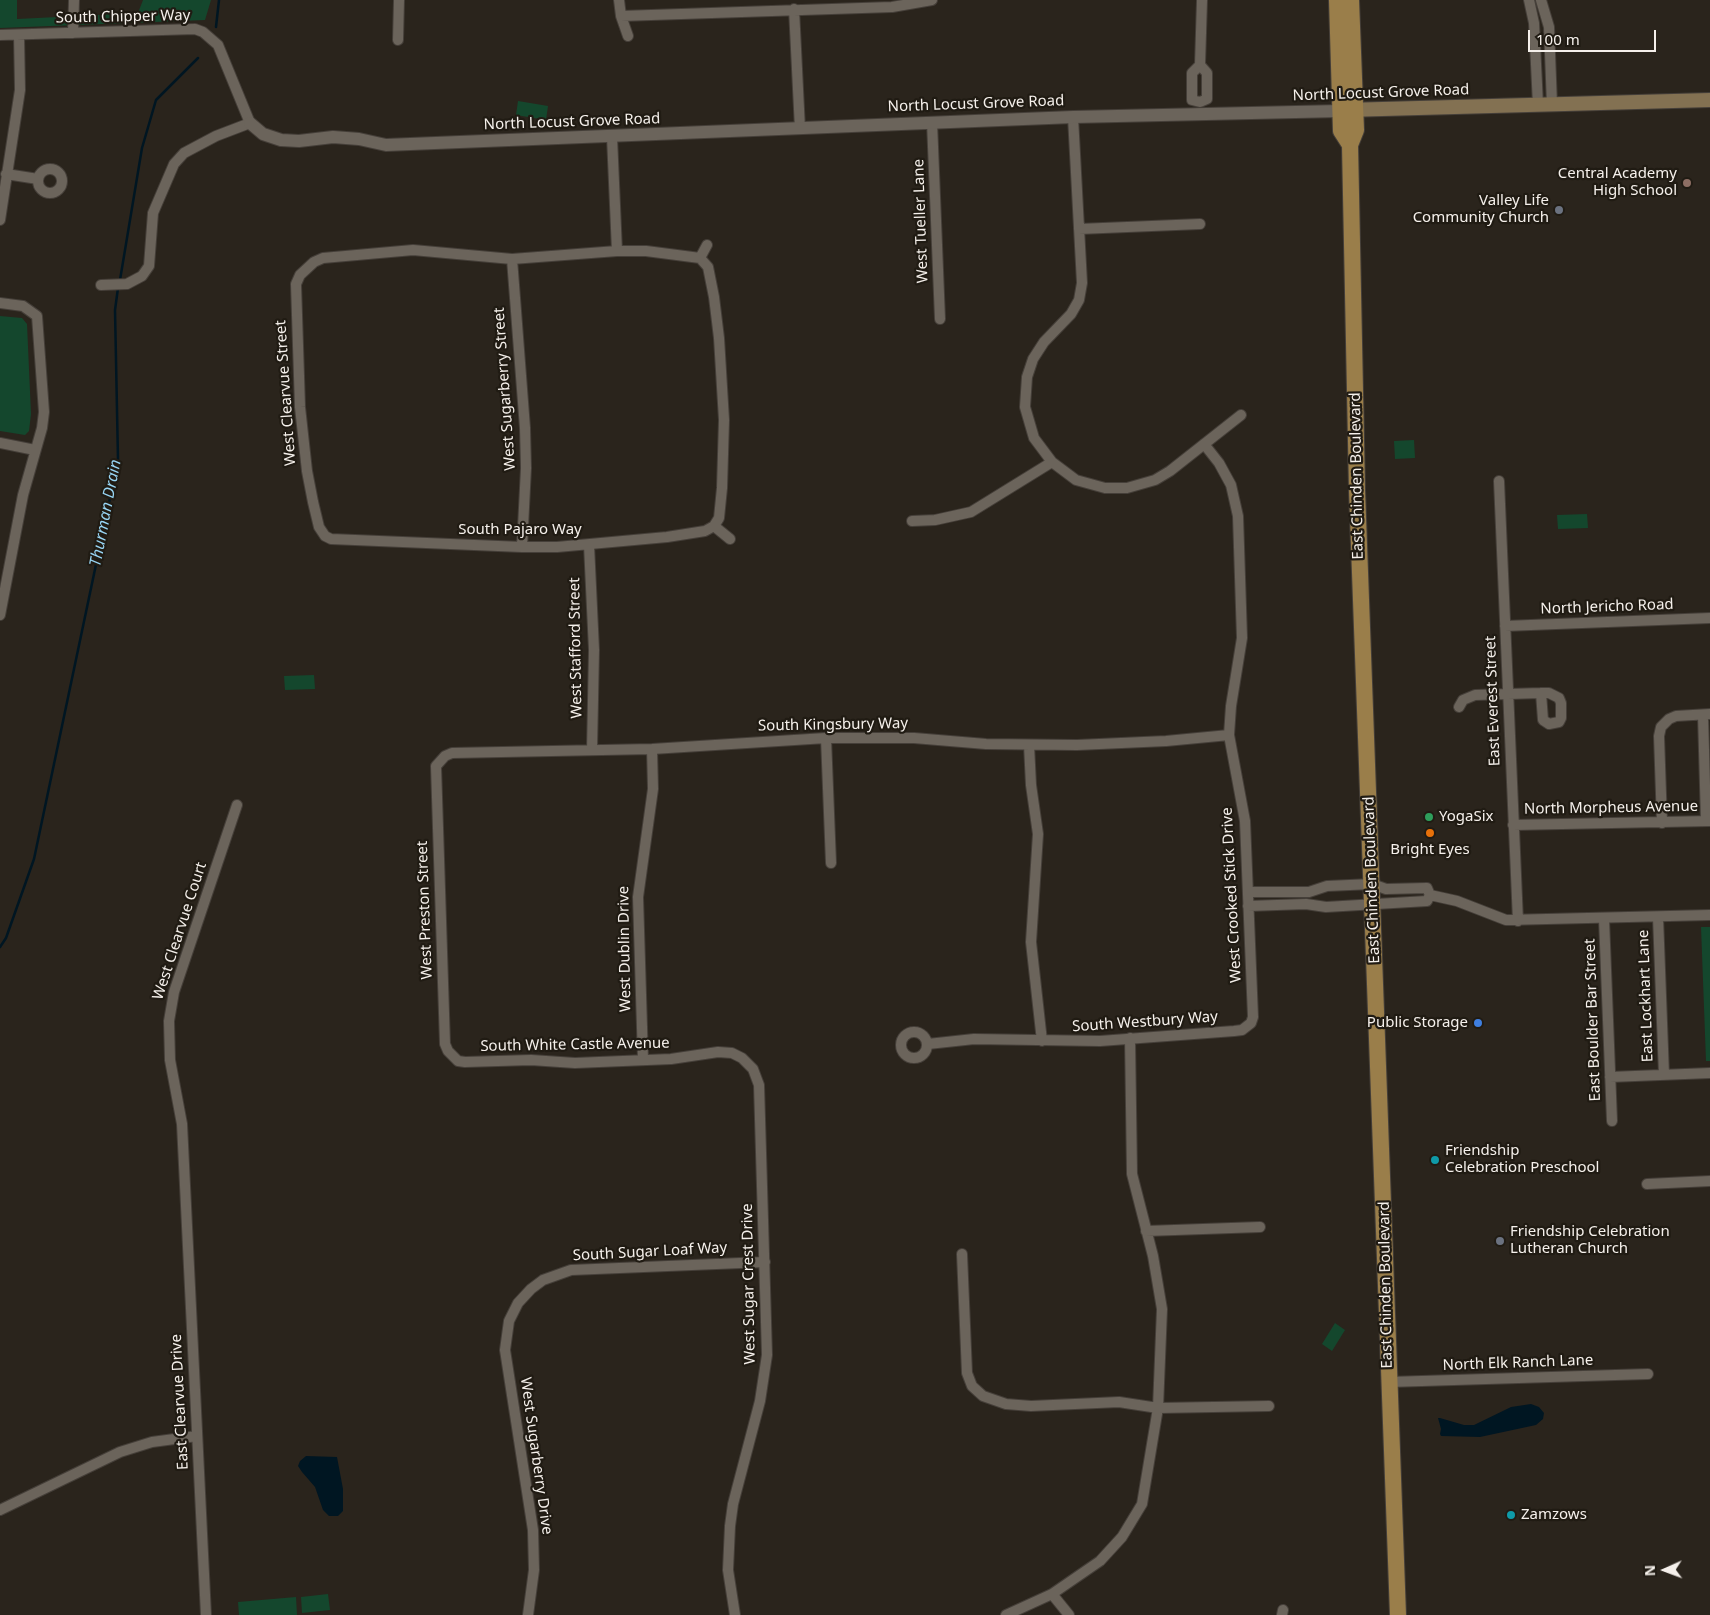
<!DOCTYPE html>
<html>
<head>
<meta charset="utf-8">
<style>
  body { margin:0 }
  #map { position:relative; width:1710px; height:1615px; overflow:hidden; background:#2a241c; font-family:"Noto Sans",sans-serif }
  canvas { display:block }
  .north { position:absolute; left:1640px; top:1545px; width:50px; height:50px; -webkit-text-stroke:4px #201b13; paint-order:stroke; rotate:268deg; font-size:14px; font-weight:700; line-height:20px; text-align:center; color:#f5f0eb }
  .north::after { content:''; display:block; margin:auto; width:18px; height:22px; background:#f5f0eb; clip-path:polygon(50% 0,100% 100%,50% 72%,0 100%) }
  .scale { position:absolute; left:1528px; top:30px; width:128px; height:22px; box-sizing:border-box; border:2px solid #f5f0eb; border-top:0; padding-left:6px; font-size:15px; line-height:18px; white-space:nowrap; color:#f5f0eb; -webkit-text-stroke:4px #201b13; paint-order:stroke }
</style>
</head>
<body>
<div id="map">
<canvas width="1710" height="1615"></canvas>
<div class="north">N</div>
<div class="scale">100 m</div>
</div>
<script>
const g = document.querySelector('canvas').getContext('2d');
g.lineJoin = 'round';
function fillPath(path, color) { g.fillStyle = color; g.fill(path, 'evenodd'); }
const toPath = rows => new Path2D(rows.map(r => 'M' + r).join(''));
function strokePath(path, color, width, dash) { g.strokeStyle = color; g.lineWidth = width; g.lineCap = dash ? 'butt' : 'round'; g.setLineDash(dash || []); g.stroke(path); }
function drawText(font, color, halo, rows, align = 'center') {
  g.font = font + ' "Noto Sans",sans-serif'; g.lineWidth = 4.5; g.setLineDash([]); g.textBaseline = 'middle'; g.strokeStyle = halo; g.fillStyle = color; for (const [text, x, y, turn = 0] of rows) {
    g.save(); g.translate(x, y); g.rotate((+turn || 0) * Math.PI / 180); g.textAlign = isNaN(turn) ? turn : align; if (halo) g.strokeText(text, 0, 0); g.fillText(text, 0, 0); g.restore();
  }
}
fillPath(toPath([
  [0,0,17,0,17,19,138,13,143,0,211,0,205,20,0,28],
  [518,101,548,106,546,120,516,115],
  [0,316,22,318,27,324,31,414,29,431,25,435,0,431],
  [1414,440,1415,458,1395,459,1394,441],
  [1587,514,1588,528,1558,529,1557,515],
  [314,675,315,689,285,690,284,676],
  [1701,927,1710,927,1710,1061,1706,1061],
  [1335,1323,1345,1330,1332,1351,1322,1344],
  [328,1594,330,1610,302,1613,301,1597],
  [296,1597,297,1615,239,1615,238,1602]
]), '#14472d');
fillPath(toPath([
  [1531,1404,1539,1407,1544,1413,1543,1419,1536,1425,1480,1437,1441,1436,1440,1434,1441,1429,1438,1418,1440,1418,1464,1425,1474,1425,1511,1407],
  [306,1456,337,1457,343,1489,343,1511,338,1516,329,1516,323,1510,315,1487,302,1472,298,1466,300,1461]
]), '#001622');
strokePath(toPath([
  [216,27,219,0],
  [120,280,142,148,156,100,198,58],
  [0,947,6,938,34,859,118,460,115,310,118,288]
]), '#001622', 2.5);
const minor = toPath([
  [619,0,621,16,628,36],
  [1529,0,1534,23,1538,105],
  [1541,0,1549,27,1552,105],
  [794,9,800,129],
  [621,16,892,7,932,0],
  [73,33,74,0],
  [0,35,195,29,203,32,218,45,250,123,216,136,184,153,174,164,153,213,149,266,142,276,127,284,101,285],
  [398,40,399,0],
  [1200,65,1207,73,1207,99,1200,102,1192,100,1192,73,1200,65],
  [1200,65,1202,0],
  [1073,117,1082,283,1079,300,1071,314,1044,342,1033,359,1027,377,1025,407,1034,438,1052,462,1076,480,1105,488,1127,488,1155,480,1170,471,1241,415],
  [932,122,940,319],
  [612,137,617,251],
  '38 181a12 12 0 1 1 24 0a12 12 0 1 1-24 0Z',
  [6,174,38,179],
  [0,220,20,90,19,35],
  [1079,229,1200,224],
  [707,245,700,258,708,267,714,297,719,338,724,420,722,488,719,518,714,526,730,539],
  [700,258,646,251,617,251,512,259,413,250,323,258,314,262,300,275,296,284,300,407,307,471,313,502,319,527,325,536,331,539,522,547,557,547,667,537,705,531,714,526],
  [512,259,525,428,526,468,522,547],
  [0,303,23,306,37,316,44,412,42,428,23,495,0,615],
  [0,443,35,450],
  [1499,481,1518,921],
  [912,521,935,520,971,512,1052,462],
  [589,545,594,650,592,750],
  [1505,626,1710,618],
  [1459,707,1463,700,1475,695,1541,693,1549,693,1559,698,1561,703,1561,718,1559,722,1549,724,1543,720,1541,693],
  [1703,715,1706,821],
  [826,738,831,863],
  [1029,745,1031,785,1038,834,1031,942,1042,1041],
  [1662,823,1659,736,1661,727,1669,719,1676,716,1710,714],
  [1513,825,1710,821],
  [1248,892,1309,892,1327,886,1372,884,1386,889,1427,888,1430,895,1427,901,1326,907,1306,904,1248,906],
  [1430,895,1457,901,1506,920,1710,915],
  [1658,917,1664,1075],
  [1604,919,1612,1121],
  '901 1045a13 13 0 1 1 26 0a13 13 0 1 1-26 0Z',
  [928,1044,974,1039,1100,1041,1234,1031,1242,1030,1251,1023,1253,1017,1245,821,1229,735,1231,706,1242,638,1238,516,1231,485,1219,463,1204,444],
  [643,1060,638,897,653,789,652,749],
  [1610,1077,1710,1073],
  [1647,1184,1710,1181],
  [1146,1231,1260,1227],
  [962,1254,967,1373,972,1386,983,1396,1006,1404,1031,1406,1119,1402,1158,1408,1269,1406],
  [1389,1382,1648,1374],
  [0,1510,120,1452,152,1442,197,1436],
  [1052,1594,1069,1615],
  [206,1615,182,1124,170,1060,169,1021,174,992,237,805],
  [528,1615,534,1570,533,1530,505,1350,509,1321,518,1303,531,1289,543,1280,571,1270,765,1262],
  [735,1615,728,1570,730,1526,733,1504,760,1401,767,1355,759,1085,753,1069,742,1058,732,1053,718,1052,671,1059,575,1063,531,1060,465,1062,458,1061,448,1051,445,1044,436,766,445,756,452,753,652,749,826,738,914,738,986,744,1077,745,1166,741,1229,735],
  [1006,1615,1052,1594,1100,1561,1122,1537,1142,1504,1158,1408,1162,1309,1153,1256,1132,1174,1130,1038],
  [1282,1615,1283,1610]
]);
const tertiary = toPath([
  [250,123,263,134,281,140,299,141,333,137,359,139,386,145,1073,117,1340,111]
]);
const secondary = toPath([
  [1346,110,1710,100]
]);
const primary = toPath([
  [1337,0,1341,131,1350,145],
  [1351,0,1356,130,1350,145,1357,490,1398,1615]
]);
strokePath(minor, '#453f39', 12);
strokePath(tertiary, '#453f39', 14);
strokePath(secondary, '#453f39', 16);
strokePath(primary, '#453f39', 18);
strokePath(minor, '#6b645b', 10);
strokePath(tertiary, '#6b645b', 12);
strokePath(secondary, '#837152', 14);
strokePath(primary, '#9a7e4a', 16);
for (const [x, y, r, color] of [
  [1687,183,5,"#8d6e63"],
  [1559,210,5,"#6b7280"],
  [1429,817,5,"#2e9e5b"],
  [1430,833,5,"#e8710a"],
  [1478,1023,5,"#3f7fe0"],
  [1435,1160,5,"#0f9aa8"],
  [1500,1241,5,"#6b7280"],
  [1511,1515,5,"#0f9aa8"]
]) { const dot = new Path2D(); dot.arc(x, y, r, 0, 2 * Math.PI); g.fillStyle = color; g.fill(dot); strokePath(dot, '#201b13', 2); }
drawText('15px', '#f5f0eb', '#201b13', [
  ["South Chipper Way",123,17,-1],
  ["North Locust Grove Road",1381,93,-2],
  ["North Locust Grove Road",976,104,-2],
  ["North Locust Grove Road",572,122,-2],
  ["West Tueller Lane",921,221,-92],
  ["West Sugarberry Street",505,389,-94],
  ["West Clearvue Street",286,393,-94],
  ["East Chinden Boulevard",1357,476,-91],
  ["South Pajaro Way",520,530],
  ["North Jericho Road",1607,607,-2],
  ["West Stafford Street",576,648,-91],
  ["East Everest Street",1493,701,-92],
  ["South Kingsbury Way",833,725,-1],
  ["North Morpheus Avenue",1611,808,-1],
  ["East Chinden Boulevard",1372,880,-92],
  ["West Crooked Stick Drive",1232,895,-93],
  ["West Preston Street",425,910,-92],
  ["West Clearvue Court",180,931,-72],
  ["West Dublin Drive",625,949,-91],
  ["East Lockhart Lane",1646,996,-92],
  ["East Boulder Bar Street",1593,1020,-92],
  ["South Westbury Way",1145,1022,-4],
  ["South White Castle Avenue",575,1045,-1],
  ["South Sugar Loaf Way",650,1252,-3],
  ["West Sugar Crest Drive",749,1284,-91],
  ["East Chinden Boulevard",1386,1285,-91],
  ["North Elk Ranch Lane",1518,1363,-2],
  ["East Clearvue Drive",180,1402,-93],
  ["West Sugarberry Drive",536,1456,82]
]);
drawText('15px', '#f5f0eb', '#201b13', [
  ["Central Academy",1677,174,"right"],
  ["High School",1677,191,"right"],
  ["Valley Life",1549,201,"right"],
  ["Community Church",1549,218,"right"],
  ["YogaSix",1439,817],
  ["Bright Eyes",1430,850,"center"],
  ["Public Storage",1468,1023,"right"],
  ["Friendship",1445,1151],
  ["Celebration Preschool",1445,1168],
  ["Friendship Celebration",1510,1232],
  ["Lutheran Church",1510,1249],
  ["Zamzows",1521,1515]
], 'left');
drawText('italic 16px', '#98d5f4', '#201b13', [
  ["Thurman Drain",106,513,-79]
]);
</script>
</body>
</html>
